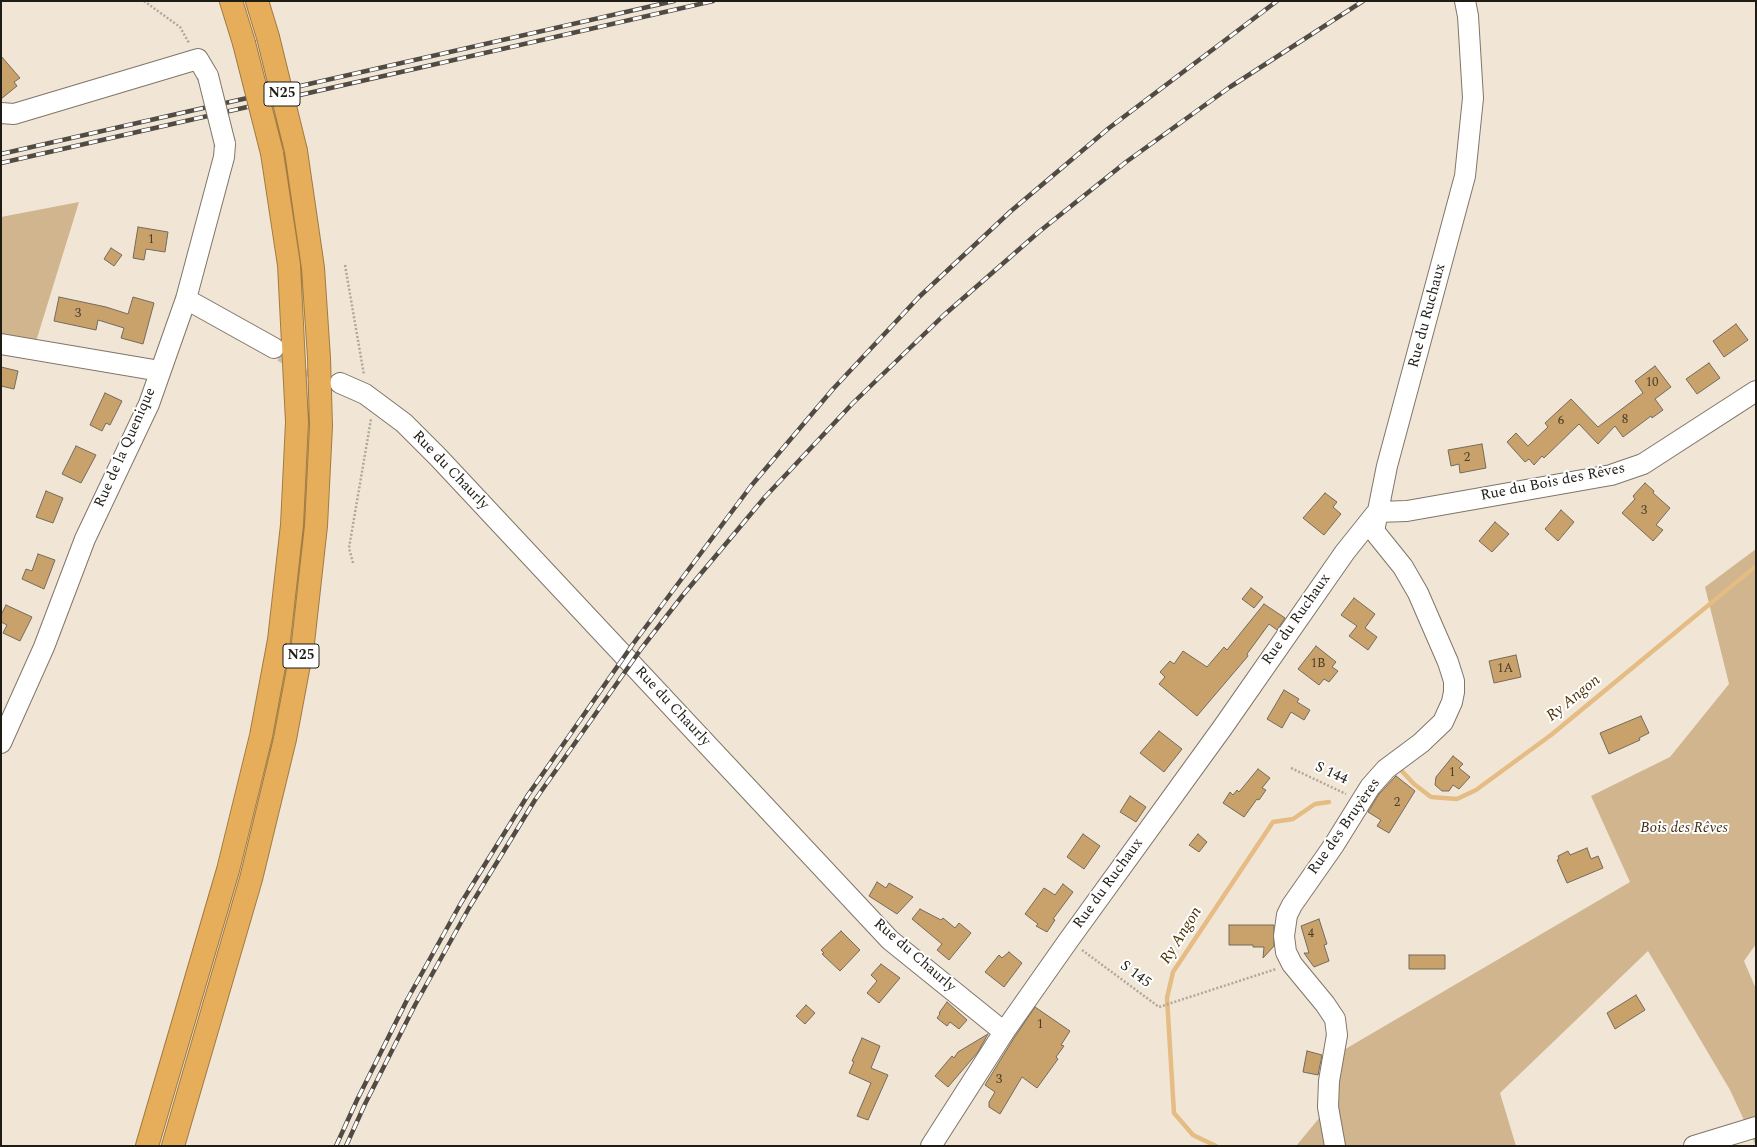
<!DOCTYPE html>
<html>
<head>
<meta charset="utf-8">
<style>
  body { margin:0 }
  #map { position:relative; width:1757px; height:1147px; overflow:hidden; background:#f1e6d6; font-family:Spectral,serif }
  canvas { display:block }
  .frame { position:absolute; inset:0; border:2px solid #1f1b15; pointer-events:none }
</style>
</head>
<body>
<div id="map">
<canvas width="1757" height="1147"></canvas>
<div class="frame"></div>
</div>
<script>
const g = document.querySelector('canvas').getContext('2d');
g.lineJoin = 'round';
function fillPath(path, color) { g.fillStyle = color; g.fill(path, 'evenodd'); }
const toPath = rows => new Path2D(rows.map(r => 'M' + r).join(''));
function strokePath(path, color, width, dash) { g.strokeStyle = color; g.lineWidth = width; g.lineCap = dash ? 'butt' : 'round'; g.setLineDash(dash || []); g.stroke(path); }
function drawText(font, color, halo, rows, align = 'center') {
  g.font = font + ' Spectral,serif'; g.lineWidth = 4; g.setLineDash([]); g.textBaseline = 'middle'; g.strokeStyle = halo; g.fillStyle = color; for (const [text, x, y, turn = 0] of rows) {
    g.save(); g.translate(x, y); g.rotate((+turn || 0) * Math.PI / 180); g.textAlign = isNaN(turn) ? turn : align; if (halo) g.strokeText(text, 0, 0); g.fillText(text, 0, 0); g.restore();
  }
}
fillPath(toPath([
  [79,202,34,348,1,341,1,217],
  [1756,549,1756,944,1744,961,1756,989,1756,1146,1730,1090,1648,951,1500,1093,1516,1146,1296,1146,1325,1111,1342,1051,1630,882,1591,796,1670,757,1729,684,1705,587]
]), '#d0b58e');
strokePath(toPath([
  [1398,767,1414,784,1431,797,1457,799,1476,790,1551,735,1756,566],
  [1216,1146,1193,1135,1174,1113,1167,998,1173,972,1273,822,1293,819,1315,804,1329,802]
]), '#e4bc84', 4.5);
const building = toPath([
  [1,56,20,78,14,82,17,86,1,99,1,56],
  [138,227,168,232,165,252,146,249,144,260,133,258,138,227],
  [111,248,122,255,114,266,104,259,111,248],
  [59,297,106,307,128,314,133,297,154,303,143,344,121,338,124,328,98,320,96,330,54,321,59,297],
  [1736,324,1748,340,1724,357,1713,341,1736,324],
  [1709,363,1720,378,1697,394,1686,379,1709,363],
  [1655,366,1671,387,1655,399,1663,410,1652,418,1651,416,1623,437,1615,426,1598,444,1579,424,1544,458,1542,456,1534,465,1529,459,1525,462,1507,442,1516,433,1528,446,1548,427,1545,423,1571,399,1598,427,1643,393,1635,381,1655,366],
  [1,367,18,371,14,389,1,386,1,367],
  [105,393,122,401,110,425,106,423,102,431,90,425,105,393],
  [1482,444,1486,468,1460,473,1459,464,1451,466,1448,450,1482,444],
  [76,446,96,455,81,483,62,474,76,446],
  [1645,483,1654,491,1653,493,1670,508,1656,525,1663,530,1653,541,1622,513,1635,499,1633,496,1645,483],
  [46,491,63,498,53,523,36,517,46,491],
  [1325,493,1337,502,1333,507,1341,514,1324,535,1303,518,1325,493],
  [1561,510,1574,522,1558,541,1545,529,1561,510],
  [1495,522,1509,534,1492,552,1479,541,1495,522],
  [38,554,55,560,44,589,22,579,26,569,32,571,38,554],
  [1251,588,1263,597,1254,608,1242,599,1251,588],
  [1354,598,1375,614,1365,628,1377,637,1368,650,1349,636,1357,626,1341,615,1354,598],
  [1264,604,1285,618,1277,630,1269,624,1247,654,1248,656,1197,716,1159,684,1165,677,1160,672,1170,661,1174,664,1183,651,1207,667,1224,647,1227,650,1264,604],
  [6,605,32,617,20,641,3,633,7,625,1,622,1,615,6,605],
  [1316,646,1336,662,1332,667,1338,671,1329,682,1324,679,1319,685,1298,669,1316,646],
  [1516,655,1521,677,1494,683,1489,661,1516,655],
  [1284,690,1299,699,1297,702,1310,710,1304,720,1291,712,1282,728,1267,719,1284,690],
  [1641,716,1649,733,1639,738,1640,740,1609,754,1600,733,1641,716],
  [1159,731,1182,749,1164,772,1140,753,1159,731],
  [1453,756,1463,764,1459,768,1470,777,1459,789,1453,785,1449,791,1442,791,1435,785,1436,777,1453,756],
  [1258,769,1270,778,1262,788,1266,790,1259,800,1257,799,1244,817,1223,803,1230,792,1233,795,1237,790,1239,792,1258,769],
  [1396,776,1415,791,1389,833,1377,826,1381,820,1368,812,1379,794,1396,776],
  [1130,796,1146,807,1136,822,1120,812,1130,796],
  [1083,834,1100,846,1084,869,1067,857,1083,834],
  [1198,834,1207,842,1199,852,1189,845,1198,834],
  [1587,848,1591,859,1598,856,1603,868,1567,883,1557,860,1559,859,1558,856,1568,851,1570,855,1587,848],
  [877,882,886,888,889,883,913,897,897,914,869,896,877,882],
  [1063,884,1073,892,1053,919,1055,920,1047,932,1036,926,1038,924,1025,914,1044,888,1055,895,1063,884],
  [920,909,941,920,943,918,955,928,959,923,971,933,949,960,937,950,942,944,912,919,920,909],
  [1319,919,1327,944,1324,945,1329,961,1314,967,1304,953,1309,953,1301,926,1319,919],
  [1229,925,1274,925,1274,946,1263,958,1264,947,1253,947,1253,945,1229,945,1229,925],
  [841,931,860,950,840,971,822,954,824,953,821,950,841,931],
  [1009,952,1022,963,1004,987,985,972,999,955,1002,958,1009,952],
  [1409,955,1445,955,1445,969,1409,969,1409,955],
  [881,964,900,978,879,1003,867,993,877,981,871,975,881,964],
  [1636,995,1645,1010,1615,1029,1607,1013,1636,995],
  [947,1002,967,1020,959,1029,950,1022,947,1026,937,1018,940,1014,939,1013,947,1002],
  [806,1005,815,1013,805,1024,796,1016,806,1005],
  [1035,1007,1070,1031,1061,1045,1064,1046,1056,1057,1058,1059,1037,1088,1022,1077,1000,1114,989,1107,989,1102,995,1092,985,1085,1014,1038,1035,1007],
  [988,1034,978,1052,948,1087,935,1076,952,1056,954,1058,958,1052,988,1034],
  [862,1038,880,1046,871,1068,888,1075,868,1120,857,1116,871,1083,849,1073,854,1062,852,1061,862,1038],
  [1307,1051,1322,1055,1318,1075,1303,1072,1307,1051]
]);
fillPath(building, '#c9a26b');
strokePath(building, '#746a5c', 1);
strokePath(toPath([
  [282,352,340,383]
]), '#c7bdaf', 20, [20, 10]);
const minor = toPath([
  [1,113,14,114,198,59,208,76],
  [186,299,274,348],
  [1,344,160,371],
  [340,383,365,394,404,423,438,457,890,940,1004,1032],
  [1377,512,1407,511,1611,475,1643,464,1756,391],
  [1,743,44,647,85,539,149,404,186,299,224,157,225,144],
  [931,1146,1004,1032,1068,941,1223,727,1345,552,1377,512],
  [1335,1146,1328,1107,1329,1081,1337,1035,1335,1019,1325,1004,1292,964,1286,952,1284,936,1287,915,1292,905,1334,845,1370,787,1386,769,1421,743,1443,722,1452,702,1454,692,1454,681,1448,662,1418,593,1403,567,1374,531,1387,466,1465,176,1473,98,1468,16,1465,1],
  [1694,1146,1756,1127]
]);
const highway = toPath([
  [231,1,244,43],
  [257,1,268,37],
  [147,1146,228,870,261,736,279,640,292,525,297,422,289,265,272,153],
  [173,1146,251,879,285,739,303,643,316,526,321,426,319,358,313,268,296,151]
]);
strokePath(minor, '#807567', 22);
strokePath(highway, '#a07b42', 24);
strokePath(toPath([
  [144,1,180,27,189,43],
  [345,265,364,375],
  [353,563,349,548,371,419],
  [1291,768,1346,794],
  [1082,950,1159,1007,1276,969]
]), '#b0a79b', 2.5, [2, 2]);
strokePath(minor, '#fff', 20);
strokePath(highway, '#e6ae5b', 22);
const rail = toPath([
  [1,154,674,1],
  [1,163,713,1],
  [336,1146,357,1100,407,1000,461,903,528,795,633,644,751,486,833,389,919,297,1011,211,1109,128,1277,1],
  [346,1146,365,1104,415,1005,469,908,535,800,641,649,683,595,765,497,853,403,944,315,1040,231,1126,162,1230,87,1363,1]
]);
strokePath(rail, '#514b43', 4.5);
strokePath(rail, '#fff', 3, [9]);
const minorBridge = toPath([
  [208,76,225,144]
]);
const highwayBridge = toPath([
  [268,37,296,151],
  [244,43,272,153]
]);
strokePath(minorBridge, '#807567', 22, []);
strokePath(highwayBridge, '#a07b42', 24, []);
strokePath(minorBridge, '#fff', 20);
strokePath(highwayBridge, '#e6ae5b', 22);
drawText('13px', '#4a3d2a', null, [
  ["1",151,240],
  ["3",78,314],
  ["10",1652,383],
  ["8",1625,420],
  ["6",1561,421],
  ["2",1467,458],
  ["3",1644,511],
  ["1B",1318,664],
  ["1A",1505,669],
  ["1",1452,773],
  ["2",1397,803],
  ["4",1311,934],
  ["1",1040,1025],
  ["3",999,1080]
]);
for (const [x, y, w] of [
  [282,94,36],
  [301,656,36]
]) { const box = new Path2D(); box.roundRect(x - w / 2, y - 12, w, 24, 3); g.fillStyle = '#fff'; g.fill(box); strokePath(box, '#1f1b15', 1); }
drawText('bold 14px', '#1f1b15', null, [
  ["N25",282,94],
  ["N25",301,656]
]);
drawText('15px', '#1f1b15', '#fff', [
  ["Rue du Ruchaux",1428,316,-75],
  ["Rue de la Quenique",126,448,-66],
  ["Rue du Chaurly",450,471,46],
  ["Rue du Bois des Rêves",1553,483,-11],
  ["Rue du Ruchaux",1297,620,-55],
  ["Rue du Chaurly",672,707,47],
  ["S 144",1331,774,25],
  ["Rue des Bruyères",1345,827,-55],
  ["Rue du Ruchaux",1109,884,-54],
  ["Rue du Chaurly",914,956,41],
  ["S 145",1135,975,37]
]);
drawText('italic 15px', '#3d2c13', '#fff', [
  ["Bois des Rêves",1684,829]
]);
drawText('italic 16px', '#4d3203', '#fff', [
  ["Ry Angon",1574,699,-39],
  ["Ry Angon",1182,936,-58]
]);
</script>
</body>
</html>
